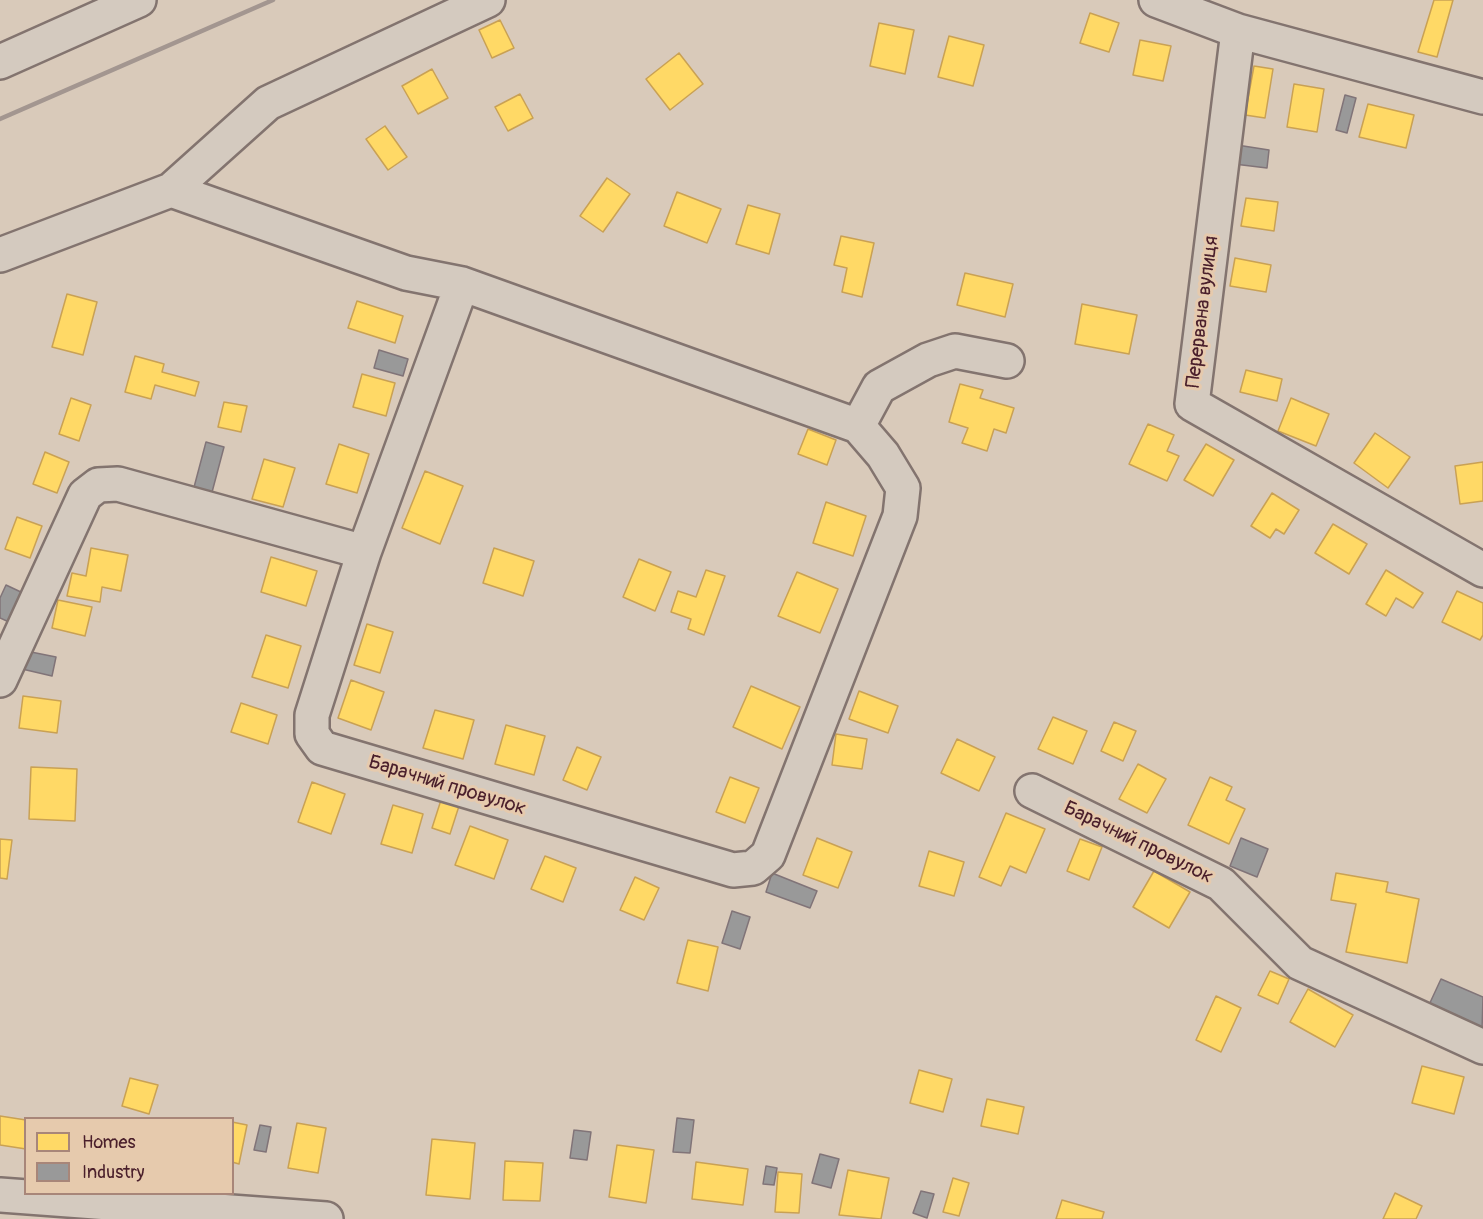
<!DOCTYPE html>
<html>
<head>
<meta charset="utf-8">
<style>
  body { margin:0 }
  #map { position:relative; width:1483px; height:1219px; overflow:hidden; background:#d9caba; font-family:Pangolin,sans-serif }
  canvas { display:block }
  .legend { position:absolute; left:24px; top:1117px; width:210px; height:78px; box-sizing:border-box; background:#e6caad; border:2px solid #a88679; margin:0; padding:8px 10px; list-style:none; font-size:18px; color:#4a1f2b }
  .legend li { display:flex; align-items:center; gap:12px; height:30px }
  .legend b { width:30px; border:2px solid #a88679 }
</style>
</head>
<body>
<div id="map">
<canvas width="1483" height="1219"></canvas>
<ul class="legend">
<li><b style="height:16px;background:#ffd966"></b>Homes</li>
<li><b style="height:16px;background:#999"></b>Industry</li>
</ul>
</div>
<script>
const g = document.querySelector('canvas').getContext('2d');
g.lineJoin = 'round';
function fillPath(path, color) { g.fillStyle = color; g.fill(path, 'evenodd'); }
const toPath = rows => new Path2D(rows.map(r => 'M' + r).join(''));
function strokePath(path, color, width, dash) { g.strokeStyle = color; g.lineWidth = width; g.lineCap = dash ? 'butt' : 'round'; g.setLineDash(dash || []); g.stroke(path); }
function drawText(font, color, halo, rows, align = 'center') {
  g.font = font + ' Pangolin,sans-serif'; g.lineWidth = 6; g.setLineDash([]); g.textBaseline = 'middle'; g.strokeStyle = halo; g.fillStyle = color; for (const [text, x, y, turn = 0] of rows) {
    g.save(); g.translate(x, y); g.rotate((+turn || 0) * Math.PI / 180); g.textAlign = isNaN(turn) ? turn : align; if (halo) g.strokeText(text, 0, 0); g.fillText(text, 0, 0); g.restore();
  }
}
const homes = toPath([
  [1434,0,1453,0,1437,57,1418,52,1434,0],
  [1090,13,1119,23,1109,52,1080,43,1090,13],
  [500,20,514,48,492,58,479,30,500,20],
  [879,23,914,30,905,74,870,66,879,23],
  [949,36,984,45,973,86,938,77,949,36],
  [1140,40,1171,46,1163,81,1133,75,1140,40],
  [679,53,703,84,670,110,646,79,679,53],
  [1254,66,1273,69,1265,118,1245,115,1254,66],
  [432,69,448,98,418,114,402,86,432,69],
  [1294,84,1324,89,1317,132,1287,127,1294,84],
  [520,94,533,118,508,131,495,107,520,94],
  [1368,104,1414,115,1406,148,1359,137,1368,104],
  [385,126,407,157,388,170,366,139,385,126],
  [607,178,630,194,603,232,580,216,607,178],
  [677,192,721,209,707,243,664,226,677,192],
  [1246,198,1278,202,1274,231,1241,226,1246,198],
  [748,205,780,214,769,254,736,244,748,205],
  [841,236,874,243,862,297,842,292,847,268,834,265,841,236],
  [1235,258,1271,265,1266,292,1230,286,1235,258],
  [965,273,1013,284,1005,317,957,305,965,273],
  [67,294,97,302,83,355,52,347,67,294],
  [357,301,403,316,395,343,348,328,357,301],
  [1082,304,1137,315,1129,354,1075,344,1082,304],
  [135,356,164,364,162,372,199,382,195,396,155,385,151,399,125,392,135,356],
  [1246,370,1282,379,1277,401,1240,392,1246,370],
  [362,374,395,383,386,416,353,407,362,374],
  [960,384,983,390,980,398,1014,408,1006,433,994,429,987,451,962,443,968,428,949,422,960,384],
  [71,398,91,405,79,441,59,434,71,398],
  [1291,398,1329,414,1316,446,1278,431,1291,398],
  [224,402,247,406,241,432,218,427,224,402],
  [1148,424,1174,435,1167,451,1179,456,1167,481,1129,464,1148,424],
  [808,429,836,440,827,465,798,454,808,429],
  [1375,433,1410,457,1388,488,1354,463,1375,433],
  [339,444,369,454,357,493,326,484,339,444],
  [1206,444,1234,460,1213,496,1184,480,1206,444],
  [45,452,69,462,57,493,33,484,45,452],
  [264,459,295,468,283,507,252,499,264,459],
  [1483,462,1483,501,1460,504,1455,466,1483,462],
  [425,471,463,486,440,544,402,528,425,471],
  [1272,493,1299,510,1284,534,1276,529,1270,538,1251,526,1272,493],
  [826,502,866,516,853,556,813,543,826,502],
  [17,517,42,526,30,558,5,549,17,517],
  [1333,524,1367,544,1349,574,1315,553,1333,524],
  [91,548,128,555,121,591,102,587,100,602,67,596,72,573,86,576,91,548],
  [494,548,534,561,523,596,483,583,494,548],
  [271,557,317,571,306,606,261,592,271,557],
  [639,559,671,572,655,611,623,597,639,559],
  [706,570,725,576,704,635,688,629,691,619,671,612,678,591,696,597,706,570],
  [1386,570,1423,593,1413,608,1396,598,1386,616,1366,604,1386,570],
  [797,572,838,589,820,633,778,616,797,572],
  [1457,591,1483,603,1483,635,1480,640,1442,622,1457,591],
  [58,600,92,607,85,636,52,628,58,600],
  [367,624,393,632,380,673,354,665,367,624],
  [266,635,301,646,288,688,252,677,266,635],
  [351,680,384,692,371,730,338,718,351,680],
  [751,686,800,707,782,749,733,727,751,686],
  [859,691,898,706,888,733,849,719,859,691],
  [23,696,61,701,57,733,19,728,23,696],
  [241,703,277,715,268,744,231,732,241,703],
  [435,710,474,720,463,759,423,748,435,710],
  [1053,717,1087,731,1073,764,1038,749,1053,717],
  [1114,722,1136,731,1123,761,1101,751,1114,722],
  [506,725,545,736,534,775,495,764,506,725],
  [836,734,867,739,862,769,832,765,836,734],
  [957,739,995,757,979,791,941,773,957,739],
  [577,747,601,757,587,790,563,780,577,747],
  [1138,764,1166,779,1147,813,1119,799,1138,764],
  [31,767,77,769,75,821,29,819,31,767],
  [730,777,759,788,745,823,716,812,730,777],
  [1210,777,1232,787,1226,800,1245,809,1229,844,1188,825,1210,777],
  [312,782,345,794,331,834,298,822,312,782],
  [441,800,459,806,450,834,432,828,441,800],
  [393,805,423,814,412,853,381,844,393,805],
  [1006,813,1045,829,1026,873,1010,866,1001,886,979,877,1006,813],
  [470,826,508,840,494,879,455,865,470,826],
  [817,838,852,852,838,888,803,875,817,838],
  [0,839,12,840,7,879,0,878,0,839],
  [1080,839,1102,847,1089,880,1067,871,1080,839],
  [929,851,964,862,954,896,919,886,929,851],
  [545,856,576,868,563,902,531,889,545,856],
  [1154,871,1190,892,1169,928,1133,907,1154,871],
  [1336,873,1388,882,1386,892,1419,899,1407,963,1346,952,1356,904,1331,900,1336,873],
  [635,877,659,888,644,920,620,910,635,877],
  [688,940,718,947,708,991,677,983,688,940],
  [1270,971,1289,979,1278,1004,1258,995,1270,971],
  [1308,989,1353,1015,1335,1047,1290,1022,1308,989],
  [1216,996,1241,1008,1221,1052,1196,1040,1216,996],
  [1422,1066,1464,1077,1454,1114,1412,1103,1422,1066],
  [919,1070,952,1079,943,1112,910,1103,919,1070],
  [130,1078,158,1085,149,1114,122,1106,130,1078],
  [987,1099,1024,1107,1018,1134,981,1126,987,1099],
  [0,1116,26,1120,26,1149,0,1145,0,1116],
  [232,1122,247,1125,239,1164,232,1162,232,1122],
  [297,1123,326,1128,318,1173,288,1168,297,1123],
  [432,1139,475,1143,470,1199,426,1195,432,1139],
  [617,1145,654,1150,646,1203,609,1197,617,1145],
  [505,1161,543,1163,540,1201,503,1200,505,1161],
  [696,1162,748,1169,743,1205,692,1199,696,1162],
  [848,1170,889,1178,881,1219,839,1215,848,1170],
  [778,1172,802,1174,799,1213,775,1212,778,1172],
  [953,1178,969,1183,959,1216,943,1212,953,1178],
  [1395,1193,1422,1206,1416,1219,1383,1219,1395,1193],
  [1062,1200,1104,1212,1102,1219,1056,1219,1062,1200]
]);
fillPath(homes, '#ffd966');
strokePath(homes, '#c9a154', 1.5);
const industry = toPath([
  [1345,95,1356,98,1347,133,1336,130,1345,95],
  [1237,145,1269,150,1267,168,1234,164,1237,145],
  [379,350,408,359,403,376,374,368,379,350],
  [206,442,224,447,211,496,193,491,206,442],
  [6,585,23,593,9,622,0,618,0,598,6,585],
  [26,651,56,657,52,676,22,669,26,651],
  [1241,838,1268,849,1257,877,1230,866,1241,838],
  [772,873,817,891,810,908,766,892,772,873],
  [732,911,750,917,740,949,722,943,732,911],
  [1441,979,1483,997,1482,1030,1428,1007,1441,979],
  [677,1118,694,1120,690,1153,673,1152,677,1118],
  [260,1125,271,1127,266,1152,254,1150,260,1125],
  [574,1130,591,1132,587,1160,570,1158,574,1130],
  [820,1154,839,1159,831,1188,812,1183,820,1154],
  [766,1166,777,1168,774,1185,763,1184,766,1166],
  [921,1191,934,1194,927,1218,913,1213,921,1191]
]);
fillPath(industry, '#999');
strokePath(industry, '#817478', 1.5);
const minor = toPath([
  [1156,0,1238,31,1483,97],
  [1238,31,1192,404,1483,570],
  [0,62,139,0],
  [171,190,406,273,462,284,858,426,883,455,903,488,900,516,768,855,753,868,733,870,322,748,312,734,312,715,364,552,462,284],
  [0,255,171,190,268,103,488,0],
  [858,426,879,387,928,360,955,351,1007,361],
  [0,680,85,495,98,485,118,484,364,552],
  [1032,791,1221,884,1300,963,1483,1047],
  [0,1195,326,1219]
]);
strokePath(minor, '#83746f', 38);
strokePath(minor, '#d4cabf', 33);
strokePath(toPath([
  [0,119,273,0]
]), '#a39690', 4.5);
drawText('20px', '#4a1f2b', '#e6caad', [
  ["Перервана вулиця",1203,312,-83],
  ["Барачний провулок",447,786,17],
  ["Барачний провулок",1138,843,26]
]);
</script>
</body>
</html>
